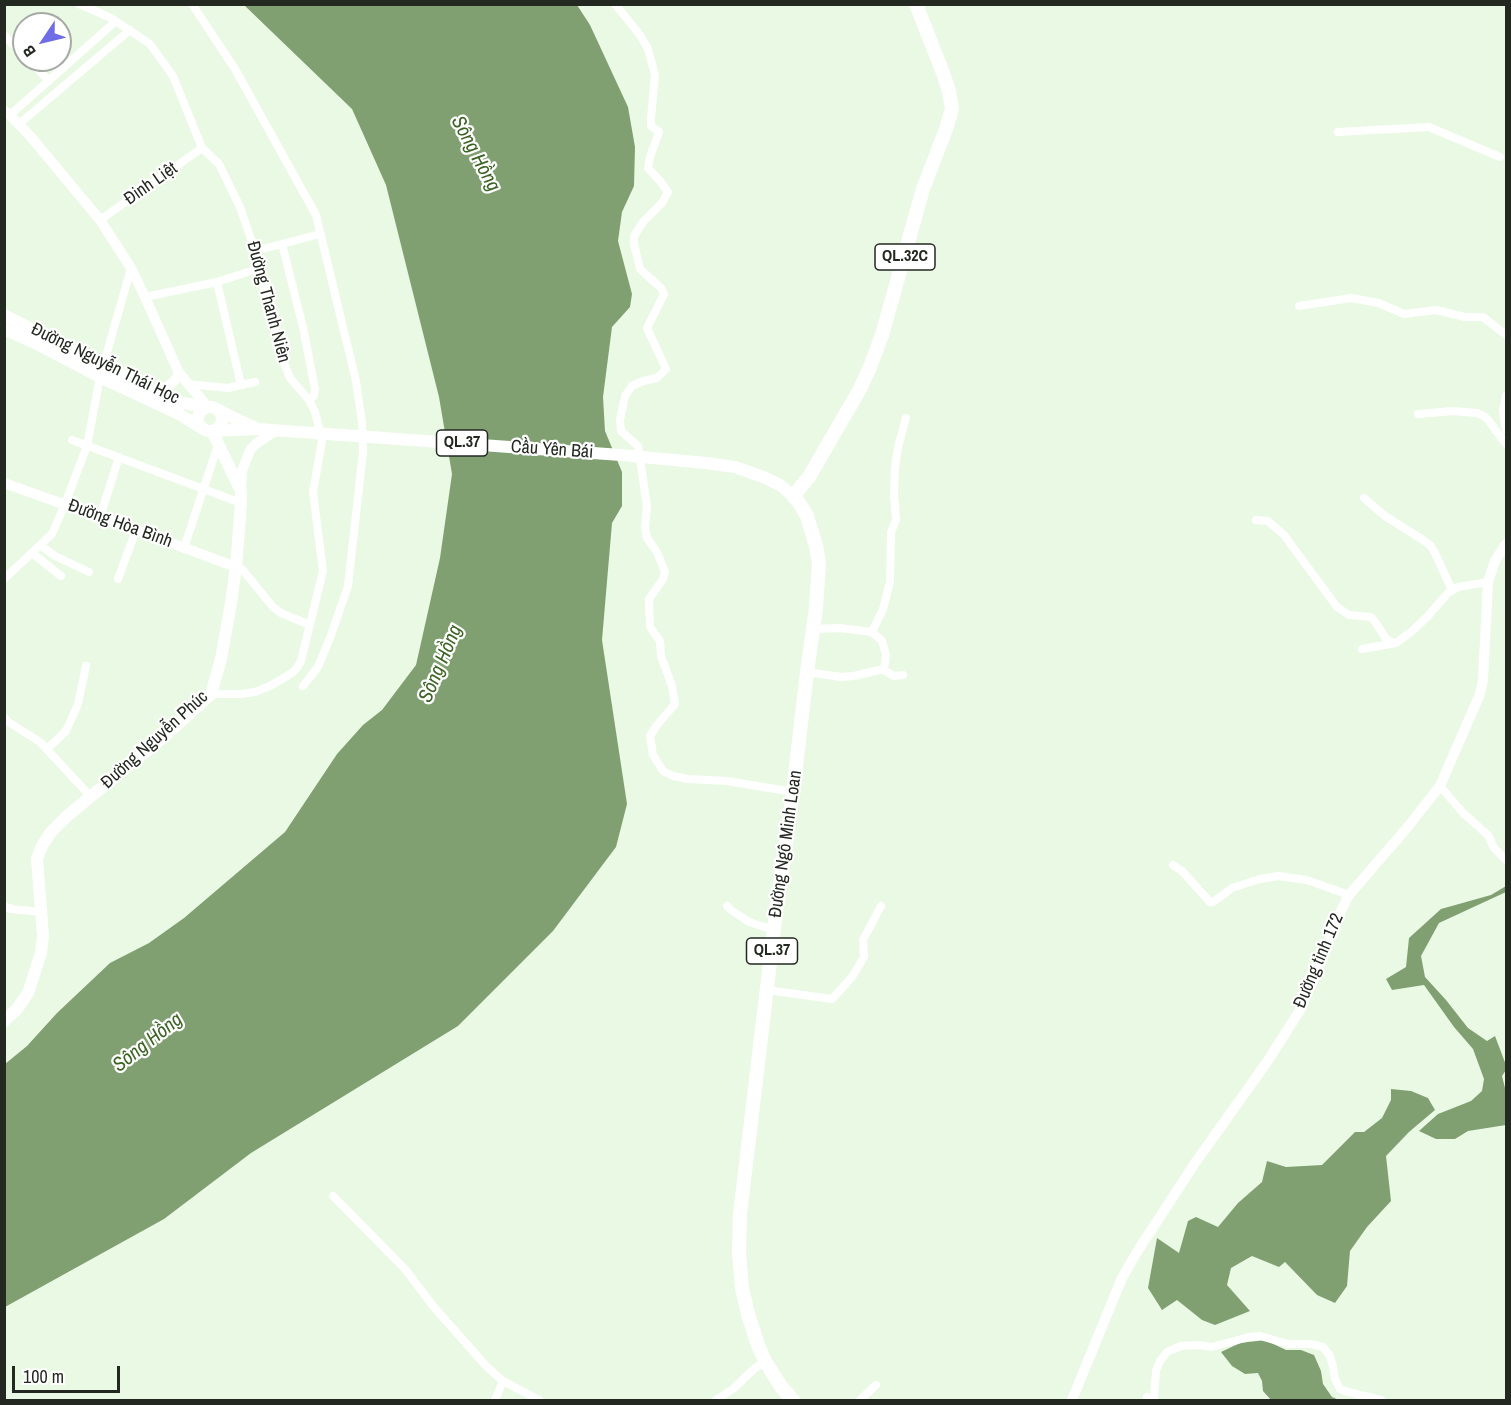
<!DOCTYPE html>
<html>
<head>
<meta charset="utf-8">
<style>
  body { margin:0 }
  #map { position:relative; width:1511px; height:1405px; overflow:hidden; background:#eaf9e4; font-family:"Archivo Narrow",sans-serif }
  canvas { display:block }
  .frame { position:absolute; inset:0; border:6px solid #232820; pointer-events:none }
  .north { position:absolute; left:12px; top:12px; width:60px; height:60px; box-sizing:border-box; background:#fff; border:2px solid #a7a9a6; border-radius:50%; rotate:235deg; font-size:16px; font-weight:700; line-height:24px; text-align:center; color:#232820 }
  .north::after { content:''; display:block; margin:auto; width:21px; height:27px; background:#6f6ce6; clip-path:polygon(50% 0,100% 100%,50% 72%,0 100%) }
  .scale { position:absolute; left:12px; top:1366px; width:108px; height:27px; box-sizing:border-box; border:3px solid #232820; border-top:0; padding-left:8px; font-size:18px; line-height:21px; white-space:nowrap; color:#232820; -webkit-text-stroke:4px #fff; paint-order:stroke }
</style>
</head>
<body>
<div id="map">
<canvas width="1511" height="1405"></canvas>
<div class="frame"></div>
<div class="north">B</div>
<div class="scale">100 m</div>
</div>
<script>
const g = document.querySelector('canvas').getContext('2d');
g.lineJoin = 'round';
function fillPath(path, color) { g.fillStyle = color; g.fill(path, 'evenodd'); }
const toPath = rows => new Path2D(rows.map(r => 'M' + r).join(''));
function strokePath(path, color, width, dash) { g.strokeStyle = color; g.lineWidth = width; g.lineCap = dash ? 'butt' : 'round'; g.setLineDash(dash || []); g.stroke(path); }
function drawText(font, color, halo, rows, align = 'center') {
  g.font = font + ' "Archivo Narrow",sans-serif'; g.lineWidth = 4.5; g.setLineDash([]); g.textBaseline = 'middle'; g.strokeStyle = halo; g.fillStyle = color; for (const [text, x, y, turn = 0] of rows) {
    g.save(); g.translate(x, y); g.rotate((+turn || 0) * Math.PI / 180); g.textAlign = isNaN(turn) ? turn : align; if (halo) g.strokeText(text, 0, 0); g.fillText(text, 0, 0); g.restore();
  }
}
fillPath(toPath([
  [244,5,577,5,590,25,628,107,635,147,634,186,622,212,618,241,632,294,630,307,612,327,603,397,605,431,622,472,622,506,612,523,602,640,627,804,616,847,553,931,458,1026,251,1153,164,1219,5,1307,5,1064,27,1046,57,1013,110,963,149,943,184,918,285,832,337,754,363,725,382,710,416,665,440,558,452,474,439,397,386,185,352,109],
  [1506,886,1506,892,1439,923,1421,956,1425,977,1446,1000,1468,1028,1487,1041,1495,1036,1506,1065,1506,1070,1502,1076,1506,1092,1506,1125,1468,1131,1455,1139,1436,1139,1419,1131,1438,1114,1471,1101,1482,1091,1484,1079,1473,1049,1454,1027,1424,985,1392,990,1386,979,1406,967,1409,938,1441,909,1491,895],
  [1391,1089,1411,1091,1428,1098,1435,1110,1409,1132,1386,1156,1391,1201,1367,1227,1350,1251,1347,1286,1335,1303,1317,1295,1285,1262,1279,1267,1252,1256,1231,1268,1227,1285,1250,1311,1215,1325,1202,1320,1177,1300,1162,1310,1148,1288,1157,1238,1179,1253,1188,1221,1196,1217,1218,1227,1238,1203,1262,1182,1267,1161,1286,1167,1322,1165,1355,1132,1364,1132,1382,1118,1391,1100],
  [1265,1340,1286,1350,1301,1350,1314,1355,1321,1371,1323,1384,1332,1397,1339,1400,1271,1400,1263,1391,1262,1381,1258,1373,1245,1374,1232,1366,1221,1352,1240,1343]
]), '#81a072');
strokePath(toPath([
  [79,4,111,18,150,44,173,76,202,148,219,164,240,207,255,251,282,358,290,378,309,400,315,412,322,441,313,492,323,571,301,661,297,668,292,673,270,686,255,692,240,694,211,694],
  [192,4,235,69,316,215,356,381,362,422,363,452,348,586,330,638,318,667,303,686],
  [615,4,640,35,648,49,655,75,651,118,651,126,659,132,650,157,648,168,660,181,668,192,662,203,643,222,634,236,634,244,640,269,661,288,664,294,647,328,666,369,657,378,643,381,632,386,625,396,620,420,621,431,638,446,647,506,645,528,647,538,657,552,665,572,663,579,649,599,650,627,660,641,661,656,672,686,675,704,657,725,650,736,653,755,663,771,673,776,688,779,727,781,793,792],
  [4,35,24,55],
  [29,60,49,81],
  [10,115,116,21],
  [19,124,130,30],
  [1338,132,1429,127,1500,157],
  [100,220,202,148],
  [282,244,303,327,315,389,314,396,309,400],
  [255,251,320,234],
  [217,282,241,385],
  [145,297,217,282,260,268],
  [1299,306,1351,298,1379,303,1404,314,1436,310,1465,317,1483,317,1506,335],
  [188,384,228,388,255,382],
  [1506,396,1503,410,1504,419,1506,430],
  [1418,414,1453,411,1477,413,1484,416,1489,421,1506,444],
  [72,440,241,503],
  [1364,498,1385,516,1420,538,1430,545,1435,553,1452,590],
  [100,517,119,457],
  [1256,520,1268,521,1284,535,1337,607,1349,615,1371,617,1376,623,1386,639,1394,643],
  [40,545,55,556,89,572],
  [184,548,218,445],
  [32,553,61,576],
  [236,567,242,569,273,607,281,613,310,625],
  [4,579,52,534,65,504,87,446,100,377,131,268],
  [118,579,136,530],
  [813,629,840,628,872,632,882,641,886,655,884,670],
  [872,632,883,609,890,582,891,532,896,520,894,494,895,468,898,447,906,418],
  [1362,649,1396,643,1411,632,1427,617,1448,593,1458,587,1488,582],
  [807,672,841,677,854,676,879,670,884,670,894,676,903,675],
  [4,717,7,721,40,742,91,797],
  [47,749,66,731,78,704,86,666],
  [1440,786,1463,813,1488,835,1494,848,1506,860],
  [1173,865,1182,871,1210,902,1213,902,1232,888,1260,879,1278,876,1307,880,1349,895],
  [4,906,11,909,41,912],
  [727,906,731,910,749,922,774,930],
  [767,990,832,999,852,977,864,957,863,940,881,906],
  [333,1196,405,1269,433,1306,487,1367,503,1381,539,1400],
  [1147,1397,1149,1400],
  [1154,1398,1156,1371,1160,1361,1167,1352,1181,1346,1199,1345,1212,1347,1249,1337,1260,1336,1288,1344,1311,1344,1323,1347,1330,1356,1333,1367,1335,1379,1340,1389,1348,1392,1381,1400],
  [495,1400,503,1381],
  [716,1400,733,1389,754,1369,765,1361],
  [860,1400,876,1385]
]), '#fff', 8);
strokePath(toPath([
  [4,111,10,115,31,137,100,220,131,268,145,297,179,373,208,407],
  [156,392,170,385,175,380,179,373],
  [4,483,136,530,236,567],
  [241,490,242,471,250,450,257,443,277,430],
  [1072,1400,1122,1278,1137,1252,1195,1163,1267,1062,1300,1010,1315,976,1340,913,1349,895,1406,829,1440,786,1480,694,1483,680,1488,582,1495,561,1506,544]
]), '#fff', 10);
strokePath(toPath([
  [4,315,156,392,183,403,208,407],
  [4,329,37,344,100,377,179,414,203,429],
  '198 419a12 12 0 1 1 24 0a12 12 0 1 1-24 0Z',
  [219,410,234,418,254,427],
  [4,1021,17,1009,28,993,41,953,43,936,37,859,42,846,51,832,67,816,167,734,211,694,221,659,231,603,236,567,241,503,241,491,212,431,258,429,621,455,706,463,735,467,763,477,780,485,793,496]
]), '#fff', 12);
strokePath(toPath([
  [793,1400,782,1388,773,1374,765,1361,758,1345,748,1314,742,1288,739,1252,740,1214,776,912,793,792,807,672,816,608,819,563,816,546,807,516,800,504,793,496,809,477,860,389,870,367,882,335,923,189,946,129,952,109,949,91,943,73,916,4]
]), '#fff', 14);
for (const [x, y, w] of [
  [905,257,60],
  [462,443,51],
  [772,951,51]
]) { const box = new Path2D(); box.roundRect(x - w / 2, y - 13, w, 26, 4.5); g.fillStyle = '#fff'; g.fill(box); strokePath(box, '#232820', 1.5); }
drawText('bold 16px', '#232820', null, [
  ["QL.32C",905,257],
  ["QL.37",462,443],
  ["QL.37",772,951]
]);
drawText('18px', '#232820', '#fff', [
  ["Đinh Liệt",151,184,-35],
  ["Đường Thanh Niên",268,302,75],
  ["Đường Nguyễn Thái Học",105,364,26],
  ["Cầu Yên Bái",552,450,4],
  ["Đường Hòa Bình",120,524,20],
  ["Đường Nguyễn Phúc",155,740,-42],
  ["Đường Ngô Minh Loan",786,844,-82],
  ["Đường tỉnh 172",1319,961,-67]
]);
drawText('italic 20px', '#3b6423', '#fff', [
  ["Sông Hồng",475,154,62],
  ["Sông Hồng",441,664,-67],
  ["Sông Hồng",148,1043,-38]
]);
</script>
</body>
</html>
